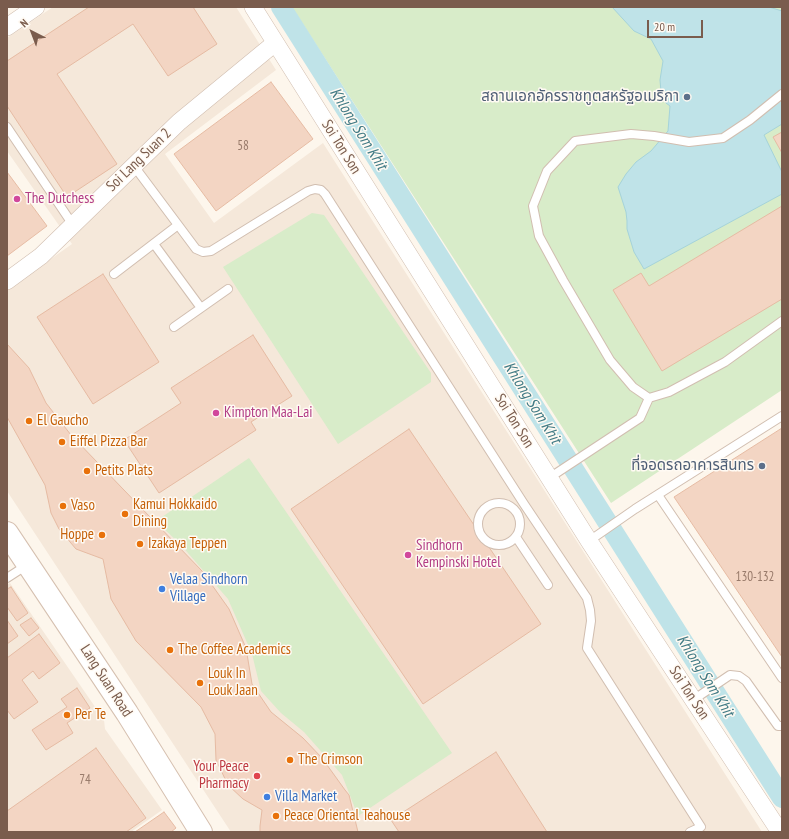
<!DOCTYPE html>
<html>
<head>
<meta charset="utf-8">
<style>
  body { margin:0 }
  #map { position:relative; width:789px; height:839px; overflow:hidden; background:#fdf6ec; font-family:"PT Sans Narrow",sans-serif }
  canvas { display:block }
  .frame { position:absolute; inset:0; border:8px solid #7a5c4d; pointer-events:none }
  .north { position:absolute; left:12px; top:12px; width:40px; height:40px; -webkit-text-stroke:3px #fffaf3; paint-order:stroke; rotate:318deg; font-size:11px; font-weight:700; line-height:16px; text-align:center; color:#7a5c4d }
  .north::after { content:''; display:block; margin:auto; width:14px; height:18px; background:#7a5c4d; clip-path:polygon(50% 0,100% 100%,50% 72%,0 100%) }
  .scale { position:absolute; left:647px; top:20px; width:56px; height:18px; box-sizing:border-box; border:2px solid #7a5c4d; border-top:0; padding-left:5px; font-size:12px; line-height:14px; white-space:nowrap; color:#7a5c4d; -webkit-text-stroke:3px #fffaf3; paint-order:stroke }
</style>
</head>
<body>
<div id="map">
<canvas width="789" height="839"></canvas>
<div class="frame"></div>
<div class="north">N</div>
<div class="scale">20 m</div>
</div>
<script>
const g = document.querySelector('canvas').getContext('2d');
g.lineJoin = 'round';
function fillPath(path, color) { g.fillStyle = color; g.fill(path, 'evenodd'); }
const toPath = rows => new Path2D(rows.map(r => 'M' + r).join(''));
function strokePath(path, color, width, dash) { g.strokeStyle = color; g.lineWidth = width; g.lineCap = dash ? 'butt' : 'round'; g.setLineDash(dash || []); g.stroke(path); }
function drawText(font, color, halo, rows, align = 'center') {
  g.font = font + ' "PT Sans Narrow","Noto Sans Thai",sans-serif'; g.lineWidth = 3; g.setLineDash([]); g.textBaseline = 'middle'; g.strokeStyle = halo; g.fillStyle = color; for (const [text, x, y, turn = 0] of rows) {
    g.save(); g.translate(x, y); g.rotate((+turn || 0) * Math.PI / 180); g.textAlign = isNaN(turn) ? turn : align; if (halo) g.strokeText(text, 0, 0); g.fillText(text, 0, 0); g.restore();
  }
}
fillPath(toPath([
  [53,7,236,7,276,70,165,154,214,223,323,143,762,832,231,832,7,491,7,290,72,244,7,151,7,38],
  [10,583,102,717,104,720,105,729,162,810,131,832,7,832,7,585]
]), '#f5e8da');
fillPath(toPath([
  [292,7,782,7,782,390,611,503],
  [312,213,324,215,431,373,431,382,338,444,223,267],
  [249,458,452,753,358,816,342,775,304,732,281,713,261,691,252,654,228,599,181,545,156,521]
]), '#d8ecc9');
const water = toPath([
  [612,7,769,7,782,11,782,124,764,135,782,172,782,194,644,269,634,252,627,229,627,221,626,212,618,187,626,174,636,162,651,151,668,131,670,106,666,103,661,92,660,80,663,61,651,39,634,31,612,7]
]);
fillPath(water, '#bfe3e8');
strokePath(water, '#a5d3da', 1);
strokePath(toPath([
  [281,7,782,798]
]), '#bfe3e8', 20);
const building = toPath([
  [89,7,193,7,217,44,168,76,133,24,57,74,117,164,67,197,7,106,7,61,89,7],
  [271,82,313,139,216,211,174,154,271,82],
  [782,132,782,153,773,137,782,132],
  [7,172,47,226,7,256,7,172],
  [782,206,782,299,662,371,613,290,641,273,649,286,782,206],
  [103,274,159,362,93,404,37,317,103,274],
  [253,335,292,396,251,422,256,430,159,493,124,440,181,403,171,388,253,335],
  [7,344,29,368,46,403,71,435,202,571,229,609,246,648,252,684,271,712,303,738,322,758,345,790,349,795,358,832,260,832,260,826,262,810,243,799,228,785,216,760,215,734,201,707,136,641,111,599,103,559,76,549,59,529,51,513,45,485,7,417,7,344],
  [782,428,782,657,674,497,782,428],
  [409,429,541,624,423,704,291,509,409,429],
  [11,587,28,613,17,621,7,607,7,589,11,587],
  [31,618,39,628,29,636,20,625,31,618],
  [7,620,18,636,7,644,7,620],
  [39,634,60,663,39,679,33,671,22,680,38,702,14,719,7,710,7,658,39,634],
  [77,688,90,708,67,723,73,733,46,750,32,730,67,707,61,699,77,688],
  [96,748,146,818,126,832,7,832,7,811,96,748],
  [496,752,547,832,399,832,391,820,496,752],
  [164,812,176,828,171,832,135,832,164,812]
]);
fillPath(building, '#f3d5c3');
strokePath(building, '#e6bba3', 1);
const lane = toPath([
  [782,94,750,120,723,138,689,142,654,136,631,134,575,141,547,171,533,206,539,236,563,280,610,360,633,387,649,398,669,392,725,362,782,321],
  [7,127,73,225],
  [134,166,196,249,203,252,211,251,308,191,315,189,321,190,325,194,524,504,587,598,590,610,591,621,587,648,701,827,690,832],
  [154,244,201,308],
  [114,274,178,225],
  [174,327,228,289],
  [549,478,640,418,649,398],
  [658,495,782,678],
  '478 524a21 21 0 1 1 42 0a21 21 0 1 1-42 0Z',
  [516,537,548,585],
  [589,541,635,509,782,416],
  [7,578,27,565],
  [693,700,730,675,739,676,746,681,778,726,782,726]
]);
const street = toPath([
  [253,7,589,541,780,832],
  [7,27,36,7],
  [7,281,41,256,179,122,275,43]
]);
const secondary = toPath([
  [7,533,127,713,201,832]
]);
strokePath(lane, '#d1beb0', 10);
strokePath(street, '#d1beb0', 18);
strokePath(secondary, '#d6c0b0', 24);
strokePath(lane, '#fff', 8);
strokePath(street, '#fff', 17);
strokePath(secondary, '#fff', 22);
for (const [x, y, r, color] of [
  [687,97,4,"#5c6f8a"],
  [17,199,4,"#d1479c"],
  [216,413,4,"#d1479c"],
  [29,421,4,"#e8710a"],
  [62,442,4,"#e8710a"],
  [762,466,4,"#5c6f8a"],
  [87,471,4,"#e8710a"],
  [63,506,4,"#e8710a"],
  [125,514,4,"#e8710a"],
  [102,535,4,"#e8710a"],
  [140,544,4,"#e8710a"],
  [408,555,4,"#d1479c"],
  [162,589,4,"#3f7fe0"],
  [170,650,4,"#e8710a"],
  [200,683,4,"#e8710a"],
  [67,715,4,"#e8710a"],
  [290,760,4,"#e8710a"],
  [257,776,4,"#e0444e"],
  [267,797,4,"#3f7fe0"],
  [276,816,4,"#e8710a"]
]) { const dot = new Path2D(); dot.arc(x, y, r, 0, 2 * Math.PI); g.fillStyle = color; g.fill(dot); strokePath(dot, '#fffaf3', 1.5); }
drawText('13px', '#987a6a', null, [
  ["58",243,146],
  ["130-132",755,577],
  ["74",85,780]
]);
drawText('15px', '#4e5e75', '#fffaf3', [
  ["สถานเอกอัครราชทูตสหรัฐอเมริกา",679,97],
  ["ที่จอดรถอาคารสินทร",754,466]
], 'right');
drawText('15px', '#7a5c4d', '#fffaf3', [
  ["Soi Ton Son",341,147,58],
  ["Soi Lang Suan 2",139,160,-44],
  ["Soi Ton Son",514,421,58],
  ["Lang Suan Road",106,681,57],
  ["Soi Ton Son",689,693,57]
]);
drawText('15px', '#b23c85', '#fffaf3', [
  ["The Dutchess",25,199],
  ["Kimpton Maa-Lai",224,413],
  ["Sindhorn",416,546],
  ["Kempinski Hotel",416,563]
], 'left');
drawText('15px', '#c56008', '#fffaf3', [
  ["El Gaucho",37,421],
  ["Eiffel Pizza Bar",70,442],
  ["Petits Plats",95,471],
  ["Kamui Hokkaido",133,505],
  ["Dining",133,522],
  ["Vaso",71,506],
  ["Hoppe",94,535,"right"],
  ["Izakaya Teppen",148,544],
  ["The Coffee Academics",178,650],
  ["Louk In",208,674],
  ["Louk Jaan",208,691],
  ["Per Te",75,715],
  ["The Crimson",298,760],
  ["Peace Oriental Teahouse",284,816]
], 'left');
drawText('15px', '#366cbe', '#fffaf3', [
  ["Velaa Sindhorn",170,580],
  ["Village",170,597],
  ["Villa Market",275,797]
], 'left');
drawText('15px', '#be3a42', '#fffaf3', [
  ["Your Peace",249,767],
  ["Pharmacy",249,784]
], 'right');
drawText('italic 16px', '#437c86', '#fffaf3', [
  ["Khlong Som Khit",358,129,58],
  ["Khlong Som Khit",532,403,58],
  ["Khlong Som Khit",705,676,58]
]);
</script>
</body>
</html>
